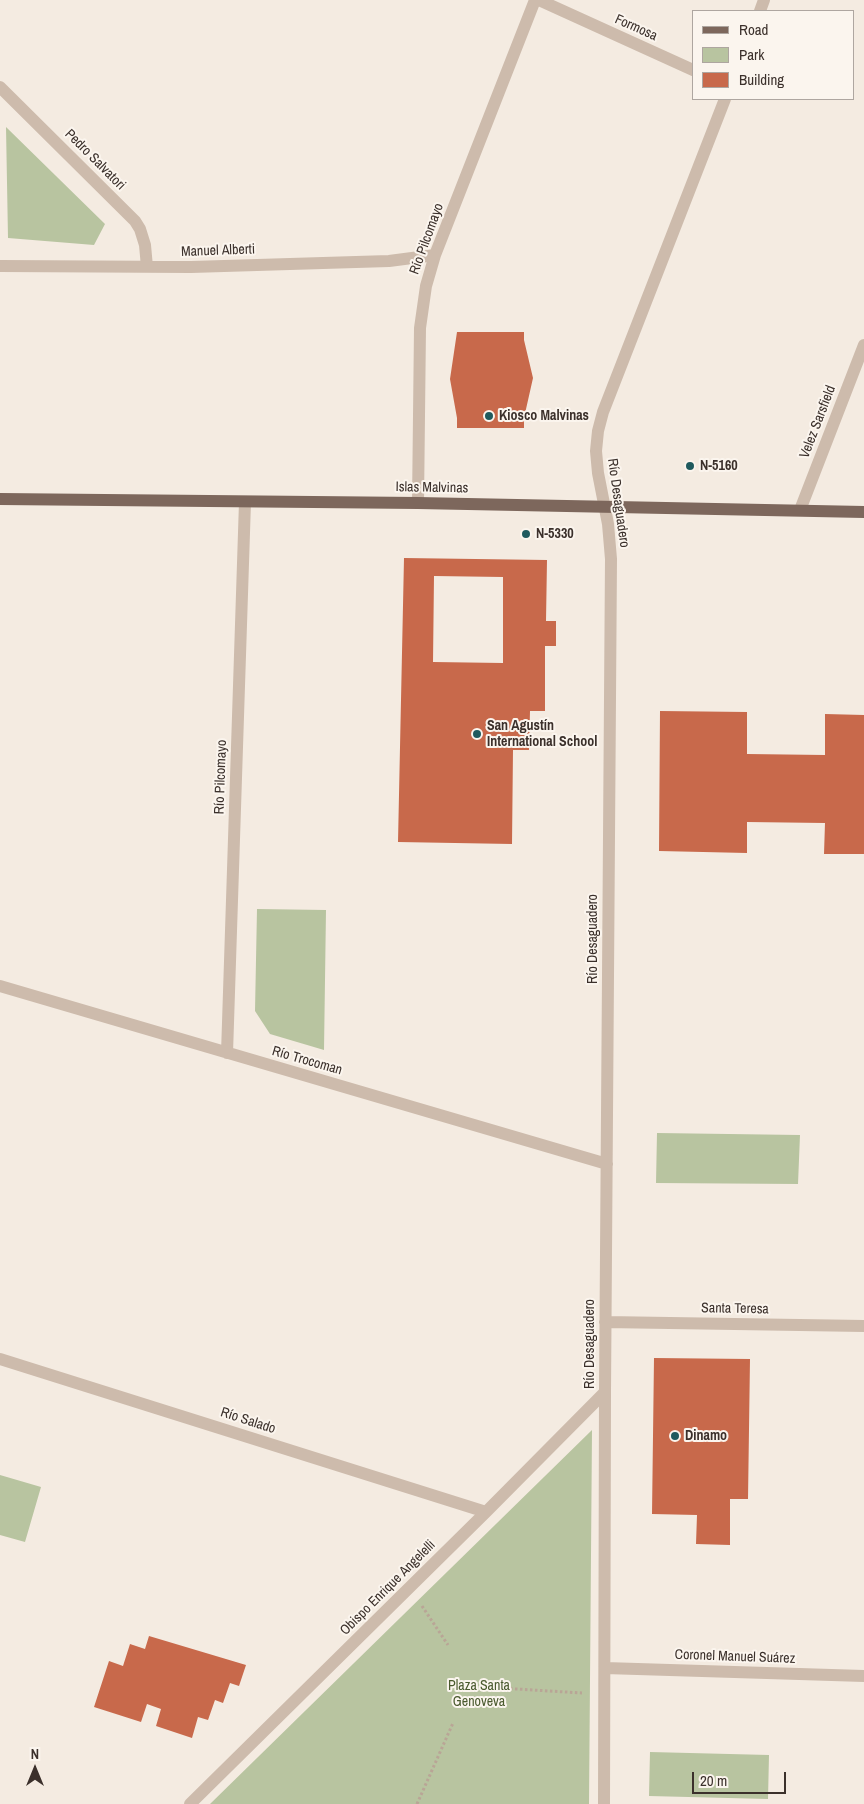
<!DOCTYPE html>
<html>
<head>
<meta charset="utf-8">
<style>
  body { margin:0 }
  #map { position:relative; width:864px; height:1804px; overflow:hidden; background:#f4ebe1; font-family:"Archivo Narrow",sans-serif }
  canvas { display:block }
  .legend { position:absolute; left:692px; top:10px; width:162px; height:90px; box-sizing:border-box; background:#fbf5ee; border:1px solid #aea6a0; margin:0; padding:6px 9px; list-style:none; font-size:15px; color:#3b302b }
  .legend li { display:flex; align-items:center; gap:10px; height:25px }
  .legend b { width:25px; border:1px solid #aea6a0 }
  .north { position:absolute; left:10px; top:1744px; width:50px; height:50px; -webkit-text-stroke:4px #fbf5ee; paint-order:stroke; rotate:0deg; font-size:14px; font-weight:700; line-height:20px; text-align:center; color:#3b302b }
  .north::after { content:''; display:block; margin:auto; width:18px; height:22px; background:#3b302b; clip-path:polygon(50% 0,100% 100%,50% 72%,0 100%) }
  .scale { position:absolute; left:692px; top:1772px; width:94px; height:22px; box-sizing:border-box; border:2px solid #3b302b; border-top:0; padding-left:6px; font-size:15px; line-height:18px; white-space:nowrap; color:#3b302b; -webkit-text-stroke:4px #fbf5ee; paint-order:stroke }
</style>
</head>
<body>
<div id="map">
<canvas width="864" height="1804"></canvas>
<ul class="legend">
<li><b style="height:6px;background:#7d675c"></b>Road</li>
<li><b style="height:14px;background:#b8c4a0"></b>Park</li>
<li><b style="height:14px;background:#c8694b"></b>Building</li>
</ul>
<div class="north">N</div>
<div class="scale">20 m</div>
</div>
<script>
const g = document.querySelector('canvas').getContext('2d');
g.lineJoin = 'round';
function fillPath(path, color) { g.fillStyle = color; g.fill(path, 'evenodd'); }
const toPath = rows => new Path2D(rows.map(r => 'M' + r).join(''));
function strokePath(path, color, width, dash) { g.strokeStyle = color; g.lineWidth = width; g.lineCap = dash ? 'butt' : 'round'; g.setLineDash(dash || []); g.stroke(path); }
function drawText(font, color, halo, rows, align = 'center') {
  g.font = font + ' "Archivo Narrow",sans-serif'; g.lineWidth = 4; g.setLineDash([]); g.textBaseline = 'middle'; g.strokeStyle = halo; g.fillStyle = color; for (const [text, x, y, turn = 0] of rows) {
    g.save(); g.translate(x, y); g.rotate((+turn || 0) * Math.PI / 180); g.textAlign = isNaN(turn) ? turn : align; if (halo) g.strokeText(text, 0, 0); g.fillText(text, 0, 0); g.restore();
  }
}
fillPath(toPath([
  [6,127,105,224,94,245,8,238],
  [257,909,326,910,324,1050,270,1034,255,1011],
  [657,1133,800,1135,798,1184,656,1183],
  [592,1430,589,1804,210,1804],
  [0,1475,41,1487,25,1542,0,1535],
  [650,1752,769,1755,768,1799,649,1796]
]), '#b8c4a0');
fillPath(toPath([
  [457,332,524,332,524,340,533,378,524,418,524,428,457,428,457,418,450,379],
  [404,558,547,560,546,621,556,621,556,646,545,646,545,711,530,711,529,750,513,750,512,844,398,842],
  [434,576,503,577,503,663,433,662],
  [660,711,747,712,747,754,825,755,825,714,864,715,864,854,824,854,825,823,747,822,747,853,659,851],
  [654,1358,750,1359,748,1499,730,1499,730,1545,696,1544,697,1515,652,1514],
  [149,1636,246,1665,239,1686,230,1683,223,1703,215,1700,208,1720,198,1717,192,1738,156,1726,161,1709,147,1704,141,1722,94,1707,109,1661,123,1666,130,1644,145,1649]
]), '#c8694b');
strokePath(toPath([
  [422,1606,448,1645],
  [500,1688,582,1693],
  [417,1804,453,1723]
]), '#b9a596', 3, [2.5, 2.5]);
strokePath(toPath([
  [539,0,693,70],
  [760,11,764,0],
  [0,87,135,221,140,229,145,245,147,267],
  [0,266,191,267,389,261,435,255],
  [418,503,420,328,426,286,435,255,535,0],
  [800,510,864,345],
  [0,986,607,1164],
  [227,1053,245,502],
  [605,1322,864,1326],
  [0,1359,486,1512],
  [605,1668,864,1676],
  [190,1804,486,1512,605,1392],
  [604,1804,605,1392,611,559,608,524,598,473,596,451,598,431,603,412,725,99]
]), '#cdbbac', 12);
strokePath(toPath([
  [0,499,418,503,864,512]
]), '#7d675c', 12);
for (const [x, y, r, color] of [
  [489,416,5,"#1f5a5e"],
  [690,466,5,"#1f5a5e"],
  [526,534,5,"#1f5a5e"],
  [477,734,5,"#1f5a5e"],
  [675,1436,5,"#1f5a5e"]
]) { const dot = new Path2D(); dot.arc(x, y, r, 0, 2 * Math.PI); g.fillStyle = color; g.fill(dot); strokePath(dot, '#fbf5ee', 2); }
drawText('14px', '#3b302b', '#fbf5ee', [
  ["Formosa",636,28,24],
  ["Pedro Salvatori",95,160,45],
  ["Río Pilcomayo",427,239,-70],
  ["Manuel Alberti",218,251,-2],
  ["Velez Sarsfield",818,422,-69],
  ["Islas Malvinas",432,488,1],
  ["Río Desaguadero",618,503,82],
  ["Río Pilcomayo",221,777,-88],
  ["Río Desaguadero",593,939,-90],
  ["Río Trocoman",307,1061,16],
  ["Santa Teresa",735,1309,1],
  ["Río Desaguadero",590,1344,-90],
  ["Río Salado",248,1421,18],
  ["Obispo Enrique Angelelli",388,1588,-45],
  ["Coronel Manuel Suárez",735,1657,2]
]);
drawText('bold 14px', '#3b302b', '#fbf5ee', [
  ["Kiosco Malvinas",499,416],
  ["N-5160",700,466],
  ["N-5330",536,534],
  ["San Agustín",487,726],
  ["International School",487,742],
  ["Dinamo",685,1436]
], 'left');
drawText('14px', '#4a5a2e', '#fbf5ee', [
  ["Plaza Santa",479,1686],
  ["Genoveva",479,1702]
]);
</script>
</body>
</html>
